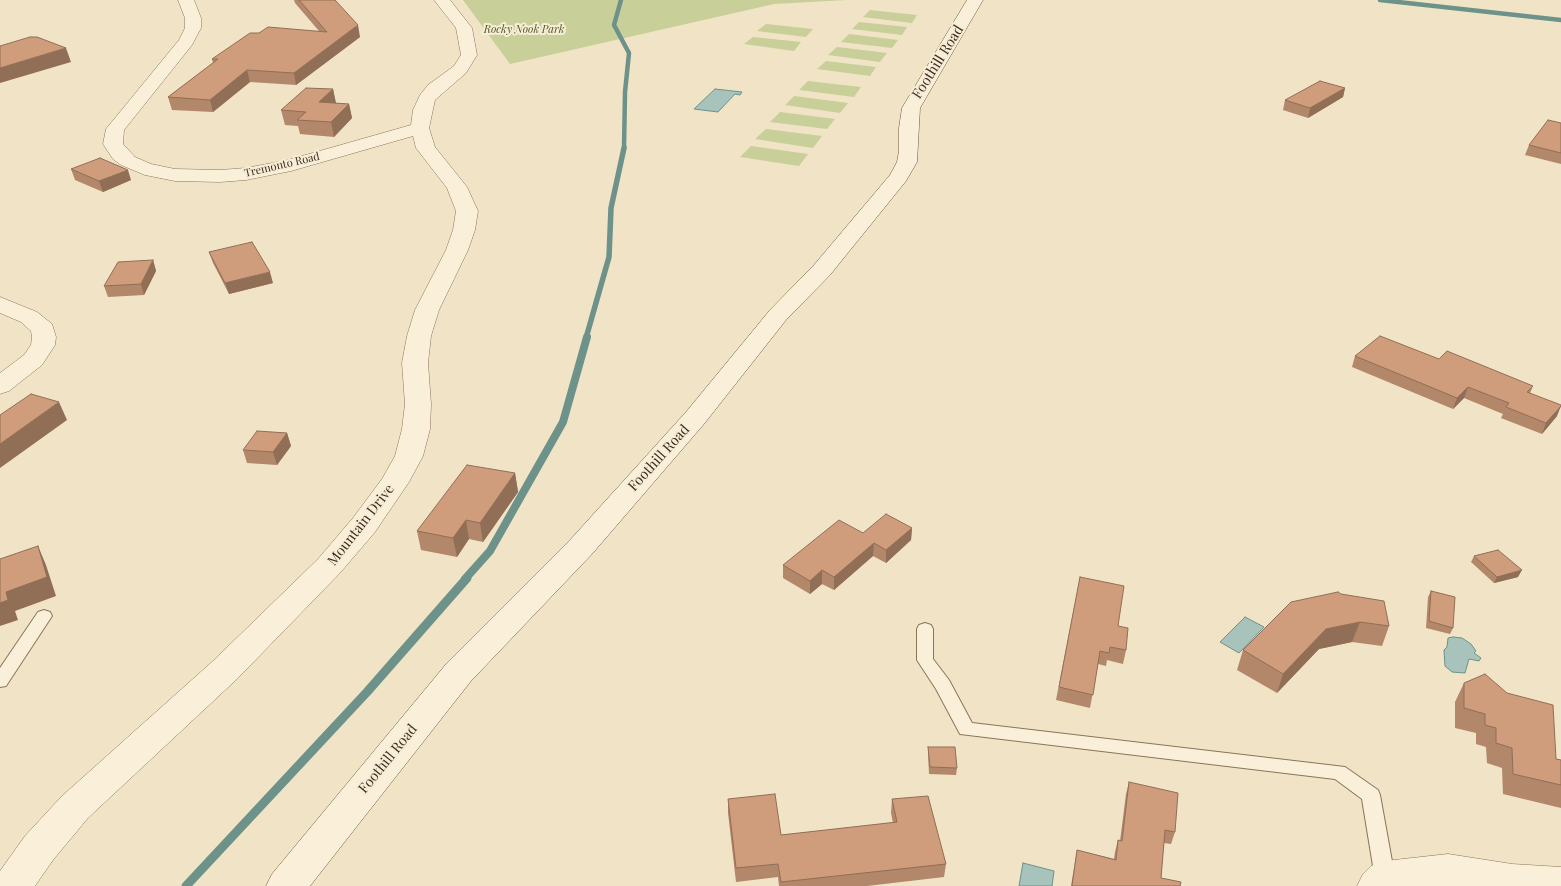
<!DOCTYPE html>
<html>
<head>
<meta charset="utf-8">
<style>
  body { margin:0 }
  canvas { display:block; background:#f0e3c6 }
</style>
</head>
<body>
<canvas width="1561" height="886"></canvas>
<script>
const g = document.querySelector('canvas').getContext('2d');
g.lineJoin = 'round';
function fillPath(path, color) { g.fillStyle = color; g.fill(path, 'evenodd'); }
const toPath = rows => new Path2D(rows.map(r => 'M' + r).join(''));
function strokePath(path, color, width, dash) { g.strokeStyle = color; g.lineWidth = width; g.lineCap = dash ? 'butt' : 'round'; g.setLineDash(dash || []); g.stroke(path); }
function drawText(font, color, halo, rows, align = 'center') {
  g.font = font + ' "Playfair Display",serif'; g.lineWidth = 4; g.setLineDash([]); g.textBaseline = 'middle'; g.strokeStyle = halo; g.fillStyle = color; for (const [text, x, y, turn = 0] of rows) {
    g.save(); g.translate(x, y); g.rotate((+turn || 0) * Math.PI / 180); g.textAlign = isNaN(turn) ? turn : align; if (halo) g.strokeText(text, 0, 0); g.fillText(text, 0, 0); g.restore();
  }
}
fillPath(toPath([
  [463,0,847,0,774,4,510,64],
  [870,10,917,15,912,23,863,17],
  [859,22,907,27,902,35,852,29],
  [766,24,813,29,806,37,757,31],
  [849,34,898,40,892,48,841,42],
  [753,37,801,42,794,51,744,44],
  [837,47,887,53,880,62,828,55],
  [826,61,876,67,870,76,817,69],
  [808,81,861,87,854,97,799,90],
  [794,96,848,103,840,113,785,105],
  [780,112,835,119,827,129,770,122],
  [766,129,822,136,813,148,755,139],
  [751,146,808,154,799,166,740,157]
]), '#c9cf99');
const water = toPath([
  [715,89,742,92,740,95,735,94,718,112,694,109,715,89],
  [1245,617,1264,627,1239,653,1220,642,1245,617],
  [1453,637,1462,638,1471,644,1476,651,1474,653,1481,658,1479,661,1469,659,1465,673,1452,672,1445,666,1444,650,1447,647,1448,638,1453,637],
  [1023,863,1054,871,1052,886,1019,886,1023,863]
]);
fillPath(water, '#a7c3bb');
strokePath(water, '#6d9289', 1);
strokePath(toPath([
  [621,0,614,25,629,53,625,92,624,149],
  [1380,0,1561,20]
]), '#6d9289', 4.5);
strokePath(toPath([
  [586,338,609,257,611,208,624,148]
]), '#6d9289', 5.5);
strokePath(toPath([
  [465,579,490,551,563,422,587,337]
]), '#6d9289', 8);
strokePath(toPath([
  [186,886,367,692,467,578]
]), '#6d9289', 9);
const lane = toPath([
  [44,610,50,612,52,616,6,686,0,687,0,668,38,612,44,610],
  [925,623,931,625,933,629,933,659,949,680,972,723,1345,767,1378,790,1380,795,1395,878,1392,884,1383,886,1378,884,1375,878,1362,799,1335,779,960,734,936,689,917,660,917,629,919,625,925,623]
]);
const street = toPath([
  [178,0,194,0,201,18,201,28,192,45,124,130,123,144,135,157,151,164,175,169,220,170,246,168,288,160,411,125,413,110,420,95,428,85,454,66,461,55,456,28,434,0,450,0,472,28,477,55,466,73,435,100,429,128,435,147,467,187,478,211,475,230,468,250,439,310,431,336,428,363,431,404,430,429,423,456,409,482,375,532,340,573,237,679,88,818,53,860,35,886,0,886,0,871,25,836,62,796,213,661,318,559,353,518,382,479,395,456,402,429,405,404,402,363,407,336,415,310,446,250,453,230,456,211,447,188,416,148,413,136,291,171,246,180,220,182,175,181,145,175,121,165,113,159,103,144,106,129,179,40,185,28,185,18,178,0],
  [0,297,37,312,52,324,56,337,55,345,42,365,9,391,0,394,0,373,24,355,31,345,32,337,31,331,21,322,0,313,0,297],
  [1448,854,1512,864,1561,867,1561,886,1357,886,1363,874,1371,866,1385,861,1448,854]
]);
const secondary = toPath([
  [967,0,983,0,920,108,917,162,906,181,830,275,786,320,704,424,592,554,471,681,310,886,266,886,272,874,447,663,570,540,686,412,770,310,814,265,890,175,897,162,899,151,899,128,902,108,967,0]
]);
strokePath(lane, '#8c745b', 2);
strokePath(street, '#8c745b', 1);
strokePath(secondary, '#6e553e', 1);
fillPath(lane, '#faf0da');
fillPath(street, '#faf0da');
fillPath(secondary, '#faf0da');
fillPath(toPath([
  [294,0,335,0,360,37,296,85,250,82,213,112,172,110,168,97,213,63,212,59,259,33,319,31,295,3],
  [1345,88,1343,97,1308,118,1283,110,1285,100],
  [333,89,336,103,349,104,352,118,334,137,300,134,298,126,285,125,281,110],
  [1561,123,1561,164,1525,155,1529,145],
  [71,169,131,180,103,192,75,180],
  [209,252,273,283,229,294,213,263],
  [153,260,156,271,144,295,108,297,104,286],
  [1355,356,1439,359,1533,386,1530,393,1557,416,1542,434,1501,418,1503,414,1464,398,1453,409,1352,367],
  [287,433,291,446,277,465,247,463,243,450],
  [515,473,518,492,483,542,469,539,457,557,421,550,417,531],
  [912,528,911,540,886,563,873,556,834,590,822,584,810,594,783,578,783,565,863,533],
  [1474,556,1518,577,1494,583,1471,562],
  [1080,577,1118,626,1126,650,1123,664,1107,660,1106,666,1098,664,1090,708,1056,700],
  [1431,591,1453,628,1450,634,1426,628,1428,597],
  [1341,594,1389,626,1382,646,1352,642,1319,649,1277,693,1237,670,1243,650],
  [1464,683,1556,759,1561,760,1561,808,1503,794,1502,768,1487,763,1486,747,1476,744,1476,733,1455,728,1455,702],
  [928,747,957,768,956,775,929,774,928,754],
  [1129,782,1175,832,1171,844,1164,843,1161,878,1180,886,1071,886,1077,850,1114,859,1115,852,1118,840,1120,841,1126,794],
  [728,799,781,835,893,823,891,813,892,799,946,864,944,877,867,886,779,886,778,877,736,882,728,813]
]), '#b2876a');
fillPath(toPath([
  [358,25,360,37,296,85,294,73],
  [66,48,71,62,0,83,0,68],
  [247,70,250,82,213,112,210,100],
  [1345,88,1343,97,1308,118,1310,108],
  [333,89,336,104,319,102],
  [349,104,352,118,334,137,331,122],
  [128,170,131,180,103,192,99,181],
  [153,260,156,271,144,295,141,284],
  [270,272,273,283,229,294,225,283],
  [1468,387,1464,398,1453,409,1457,398],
  [59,402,67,420,0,468,0,444],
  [1561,406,1557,416,1542,434,1546,423],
  [287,433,291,446,277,465,273,452],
  [515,473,518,492,483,542,480,523],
  [466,520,469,539,457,557,453,538],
  [912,528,911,540,886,563,886,550],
  [874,543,873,556,834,590,834,577],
  [38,546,46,565,56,596,15,611,18,620,0,626,0,603,6,592],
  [822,570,822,584,810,594,810,581],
  [1522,570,1518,577,1494,583,1497,577],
  [1360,622,1352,642,1319,649,1277,693,1283,674,1326,629]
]), '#916e56');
const building = toPath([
  [299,0,335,0,358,25,294,73,247,70,210,100,168,97,218,59,212,59,250,33,259,33,268,27,327,32,299,0],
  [30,37,37,37,66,48,0,68,0,46,30,37],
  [1320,81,1345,88,1310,108,1285,100,1320,81],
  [306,88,333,89,319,102,349,104,331,122,297,120,306,112,281,110,306,88],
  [1548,120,1561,123,1561,153,1529,145,1548,120],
  [100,158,128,170,99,181,71,169,100,158],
  [252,242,270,272,225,283,209,252,252,242],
  [153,260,141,284,104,286,118,262,153,260],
  [1380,336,1439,359,1447,351,1533,386,1527,392,1561,405,1561,406,1546,423,1506,407,1509,403,1468,387,1457,398,1355,356,1380,336],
  [31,394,59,402,0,444,0,415,31,394],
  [257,431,287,433,273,452,243,450,257,431],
  [467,465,515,473,480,523,466,520,453,538,417,531,467,465],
  [886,514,912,528,886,550,874,543,834,577,822,570,810,581,783,565,839,520,863,533,886,514],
  [38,546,47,577,6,592,8,600,0,603,0,559,38,546],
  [1498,550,1522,570,1497,577,1474,556,1498,550],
  [1080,577,1124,586,1118,626,1128,628,1126,650,1110,647,1109,653,1100,651,1093,695,1059,687,1080,577],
  [1431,591,1455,597,1453,628,1429,621,1431,591],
  [1338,592,1341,594,1384,601,1389,626,1360,622,1326,629,1283,674,1243,650,1291,602,1338,592],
  [1485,674,1507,693,1553,705,1556,759,1561,760,1561,785,1513,774,1512,748,1496,743,1496,728,1485,725,1485,714,1464,708,1464,683,1485,674],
  [928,747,955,747,957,768,930,767,928,747],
  [1129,782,1178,793,1175,832,1165,830,1161,878,1181,882,1180,886,1072,886,1077,850,1116,860,1118,840,1122,841,1129,782],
  [775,794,781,835,897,822,892,799,928,796,946,864,781,882,778,864,736,868,728,799,775,794]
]);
fillPath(building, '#cf9d7b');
strokePath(building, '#916e56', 1);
drawText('italic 11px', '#4d5925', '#f7edd6', [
  ["Rocky Nook Park",524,30]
]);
drawText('11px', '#3c2d1f', '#f7edd6', [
  ["Tremonto Road",282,165,-13]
]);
drawText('14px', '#3c2d1f', '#f7edd6', [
  ["Foothill Road",938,62,-58],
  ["Foothill Road",659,458,-48],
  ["Mountain Drive",361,525,-52],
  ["Foothill Road",388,759,-51]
]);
</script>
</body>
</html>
